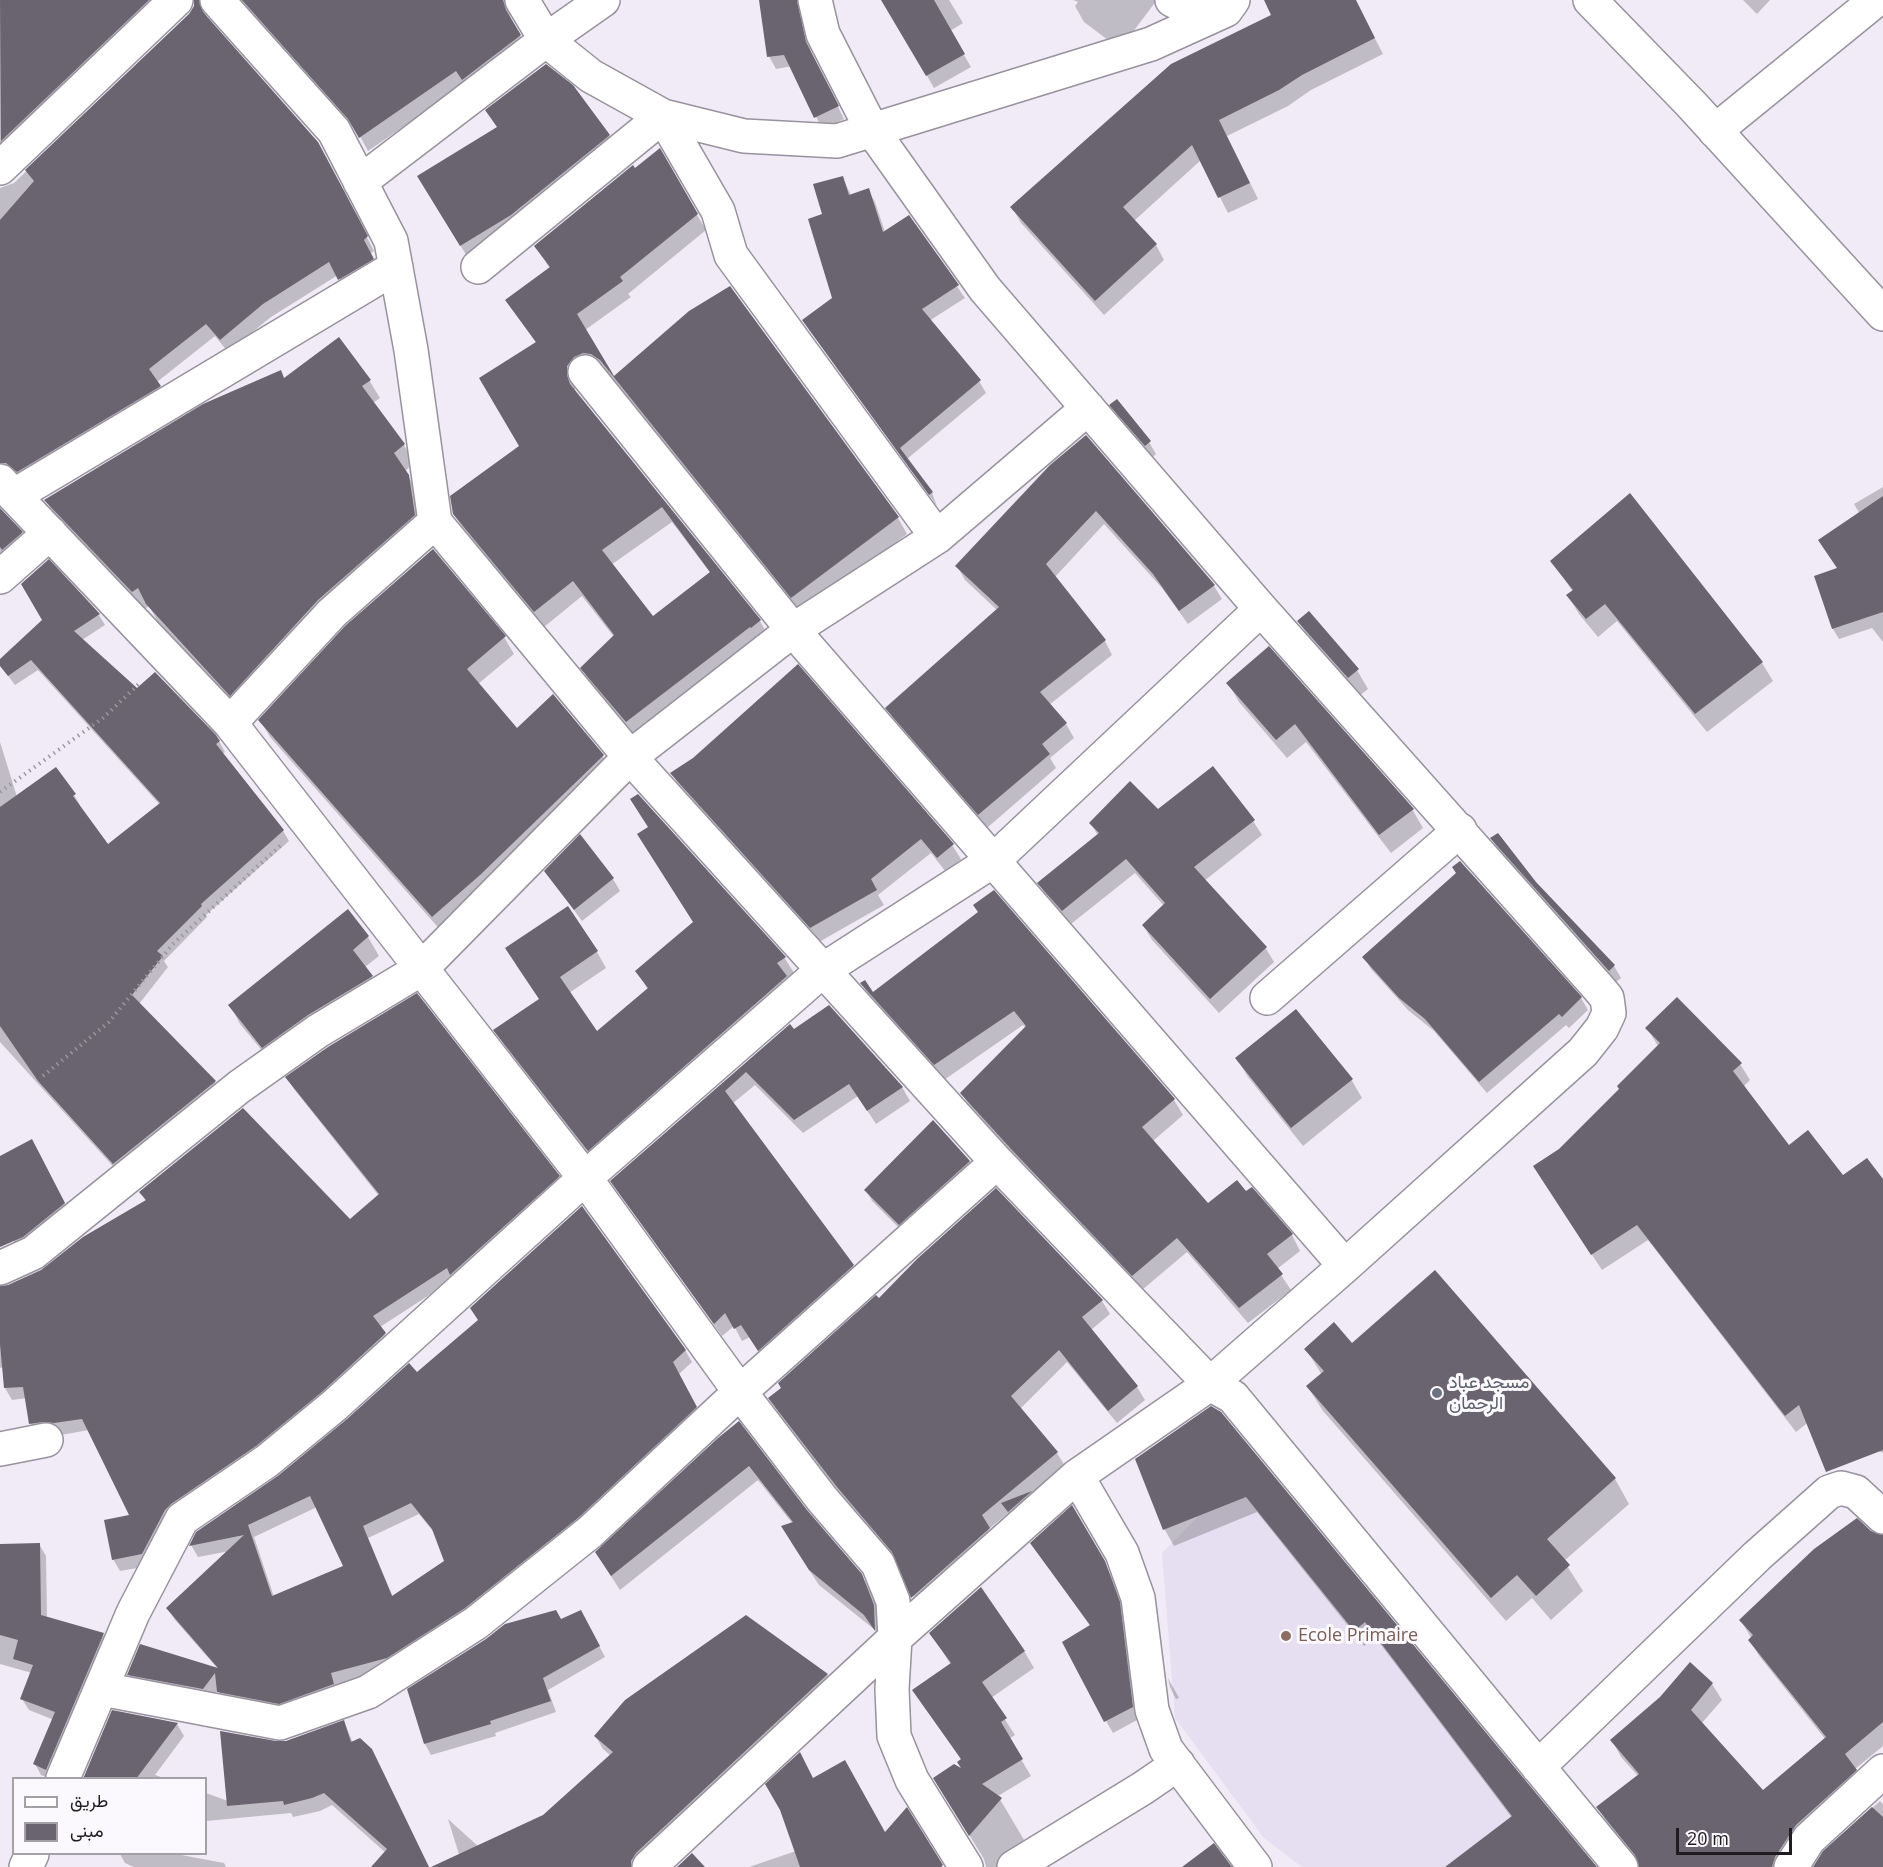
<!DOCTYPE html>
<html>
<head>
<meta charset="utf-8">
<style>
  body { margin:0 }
  #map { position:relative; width:1883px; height:1867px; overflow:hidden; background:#f0ebf7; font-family:"Open Sans",Vazirmatn,sans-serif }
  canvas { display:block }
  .legend { position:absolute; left:12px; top:1777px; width:195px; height:78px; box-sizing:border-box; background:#fbf9fe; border:2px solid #a3a1a5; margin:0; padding:8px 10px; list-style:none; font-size:18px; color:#1e1c20 }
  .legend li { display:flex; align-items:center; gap:12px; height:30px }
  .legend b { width:30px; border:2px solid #a3a1a5 }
  .scale { position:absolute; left:1676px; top:1828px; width:116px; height:27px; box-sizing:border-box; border:3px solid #1e1c20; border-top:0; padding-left:8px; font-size:18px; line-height:21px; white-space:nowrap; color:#1e1c20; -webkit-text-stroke:4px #fbf9fe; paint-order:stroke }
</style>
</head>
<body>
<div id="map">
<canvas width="1883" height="1867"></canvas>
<ul class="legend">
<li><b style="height:8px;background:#fff"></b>طريق</li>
<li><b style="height:16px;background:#69646f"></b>مبنى</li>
</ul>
<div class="scale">20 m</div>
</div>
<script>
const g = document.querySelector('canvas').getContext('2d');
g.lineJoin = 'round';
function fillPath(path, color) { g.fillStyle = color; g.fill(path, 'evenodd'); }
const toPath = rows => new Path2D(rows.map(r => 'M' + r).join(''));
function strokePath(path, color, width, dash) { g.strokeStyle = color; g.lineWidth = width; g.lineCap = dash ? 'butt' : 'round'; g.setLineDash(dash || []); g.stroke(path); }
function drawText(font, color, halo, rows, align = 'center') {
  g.font = font + ' "Open Sans",Vazirmatn,sans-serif'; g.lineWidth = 6; g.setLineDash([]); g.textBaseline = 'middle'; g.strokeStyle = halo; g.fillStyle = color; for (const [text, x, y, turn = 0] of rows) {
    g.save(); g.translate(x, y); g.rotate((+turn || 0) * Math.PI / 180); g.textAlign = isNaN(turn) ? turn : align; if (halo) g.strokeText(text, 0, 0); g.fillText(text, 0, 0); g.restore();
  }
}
fillPath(toPath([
  [1254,1460,1577,1841,1541,1867,1302,1867,1264,1838,1175,1718,1162,1553]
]), '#e6def1');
fillPath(toPath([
  [0,0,170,0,0,163],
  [196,0,211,0,206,9,206,18,326,157,374,251,370,254,380,273,347,292,338,275,271,317,228,352,215,336,157,382,168,400,26,485,0,478,0,188,14,183,190,15,196,5],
  [239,0,517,0,512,5,510,16,513,24,528,49,465,84,368,151,357,131],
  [761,0,808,0,803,18,811,52,844,119,822,129,792,66,776,69,769,56],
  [897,0,949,0,963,23,950,31,971,67,934,88,887,6],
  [1073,0,1157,0,1120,49,1084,22,1075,6,1078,2],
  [1265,0,1355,0,1383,54,1311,90,1288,106,1227,136,1258,199,1228,213,1201,160,1134,221,1156,245,1164,260,1104,315,1021,223,1012,207,1273,15],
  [1743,0,1770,0,1757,14],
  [487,111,609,136,618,152,470,261,428,193,498,128],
  [659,150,706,230,628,294,631,297,585,330,614,378,690,313,730,288,898,518,907,534,801,613,610,376,601,370,576,382,575,392,760,621,769,637,636,737,591,684,582,668,614,637,582,596,544,627,464,530,454,514,521,446,536,343,507,301,550,269,536,246],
  [672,522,711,574,653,618,611,565],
  [842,177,851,195,868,190,875,202,885,232,909,217,965,298,929,321,979,381,986,393,907,459,932,493,937,506,803,320,834,299,824,215],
  [285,380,369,380,380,398,373,403,404,445,414,463,405,471,419,494,425,533,241,713,158,622,149,606,143,610,56,518,46,500],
  [1111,405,1149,442,1156,454,1153,457,1118,417],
  [1086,437,1214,586,1222,599,1188,624,1162,588,1104,524,1055,577,1105,641,1112,655,1049,705,1066,724,1074,738,1050,758,1056,768,987,828,895,722,887,708,997,610,965,580,957,566],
  [1883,487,1883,642,1872,628,1839,639,1833,629,1816,577,1838,569,1860,514,1854,504],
  [1630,495,1762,663,1773,681,1707,732,1617,621,1598,637,1579,614,1568,596,1573,592,1552,561],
  [0,510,21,533,29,546,0,572],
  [99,615,105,625,82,640,137,690,219,741,225,752,222,754,283,831,289,841,206,915,207,917,164,961,168,967,139,1004,215,1082,221,1092,120,1174,0,1042,0,742,17,797,74,795,80,805,78,806,107,846,160,805,38,670,15,685,0,665,0,661],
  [1299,622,1357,670,1368,689,1359,696,1310,640],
  [504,637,514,654,478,684,517,730,602,755,612,772,443,933,270,737,260,720],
  [1269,648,1412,809,1423,828,1391,853,1306,742,1287,758,1239,702,1228,683],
  [672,773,952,845,961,859,946,872,931,853,878,895,884,905,819,942,680,788],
  [1253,821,1262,835,1204,881,1265,947,1274,962,1219,1013,1152,940,1143,925,1164,906,1135,873,1071,924,1047,898,1039,883,1098,836,1091,823],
  [1492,839,1614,966,1621,978,1616,982,1499,851],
  [546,872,613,879,620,891,582,921],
  [347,911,368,937,379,956,365,967,383,995,274,1065,240,1024,230,1005],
  [979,913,1174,1100,1183,1115,1153,1141,1208,1205,1246,1193,1252,1189,1292,1235,1300,1251,1277,1269,1291,1290,1248,1323,1187,1252,1142,1290,1021,1165,971,1109,962,1093,1026,1028,1023,1025,944,1080,871,999,862,984,872,995],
  [597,952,606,968,569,993,596,1033,648,990,637,971,784,957,794,973,787,978,796,993,598,1166,505,1046,495,1030,540,1000,516,965],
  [1364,957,1581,998,1588,1010,1569,1028,1566,1025,1487,1093,1434,1031,1408,1010,1371,969],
  [1647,1028,1740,1064,1750,1080,1743,1087,1789,1147,1843,1177,1883,1182,1883,1453,1810,1421,1796,1432,1648,1240,1602,1270,1545,1183,1560,1150,1620,1090,1658,1046],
  [794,1031,902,1087,910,1101,876,1124,858,1096,803,1133,755,1085,732,1104,853,1266,860,1279,766,1363,750,1337,742,1341,734,1326,722,1336,612,1181],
  [1237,1059,1351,1079,1362,1098,1303,1146,1248,1077],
  [287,1078,558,1177,565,1188,454,1279,380,1327,392,1346,149,1566,120,1571,113,1559,131,1516,89,1430,61,1435,50,1433,37,1435,31,1424,27,1398,12,1400,5,1388,3,1367,0,1368,0,1288,8,1287,45,1269,146,1202,141,1192,350,1221,379,1196,294,1089],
  [39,1153,71,1216,20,1253,0,1216,0,1158],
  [969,1161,976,1173,906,1235,872,1201,866,1190],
  [878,1300,1102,1301,1110,1314,1091,1330,1137,1387,1145,1400,1117,1423,1067,1362,1020,1409,1057,1453,1065,1466,1032,1493,1042,1510,1014,1522,1008,1513,989,1529,997,1542,920,1611,898,1561,846,1501,778,1412,770,1398],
  [479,1321,685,1350,692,1362,679,1374,702,1419,584,1530,394,1669,337,1685,340,1696,286,1715,225,1703,218,1690,210,1700,136,1686,129,1675,218,1669,175,1620,168,1608,230,1551,198,1557,191,1545,416,1375],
  [317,1507,345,1566,274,1597,254,1537],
  [419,1514,436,1535,445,1562,393,1597,368,1538],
  [1306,1349,1615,1479,1629,1504,1564,1561,1583,1591,1551,1620,1532,1598,1506,1621,1323,1411,1308,1387,1322,1375],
  [1211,1408,1595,1867,1447,1867,1512,1818,1375,1637,1364,1646,1257,1512,1174,1546,1165,1530,1137,1459],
  [719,1439,806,1511,861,1575,870,1590,882,1621,882,1642,875,1630,819,1585,791,1542,792,1523,758,1480,620,1590,605,1567],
  [1072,1508,1111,1575,1126,1616,1139,1719,1113,1733,1106,1721,1090,1626,1032,1543],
  [1869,1532,1883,1537,1883,1746,1855,1769,1865,1787,1788,1867,1640,1867,1641,1864,1607,1823,1598,1807,1639,1777,1621,1757,1612,1740,1661,1698,1690,1664,1712,1684,1722,1700,1701,1724,1763,1792,1826,1740,1760,1657,1750,1641,1752,1639,1741,1621],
  [0,1543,1,1546,39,1544,46,1556,47,1618,103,1635,110,1646,48,1778,41,1775,35,1764,54,1720,29,1710,22,1699,32,1673,0,1664],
  [746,1617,827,1675,835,1688,643,1867,463,1867,448,1819,479,1847,544,1816,611,1756,603,1749,596,1737],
  [560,1621,587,1623,605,1657,548,1690,556,1712,495,1733,496,1736,431,1755,425,1744],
  [931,1633,1024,1651,1034,1668,991,1698,1015,1735,1009,1739,1031,1776,998,1796,1033,1855,1014,1867,986,1867,984,1859,944,1794,965,1773,962,1761,914,1690,951,1665],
  [1168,1678,1179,1698,1176,1699,1170,1687],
  [344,1722,353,1743,429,1867,380,1867,386,1853,332,1805,320,1811,293,1817,291,1813,206,1821,206,1793,228,1801,276,1743,286,1742],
  [177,1724,184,1736,155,1775,164,1778,85,1778],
  [813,1779,885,1834,907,1810,942,1867,749,1867,796,1851],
  [1880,1801,1883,1804,1883,1867,1815,1867,1825,1852],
  [120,1854,176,1854,224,1863,226,1867,134,1867,125,1863]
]), '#0003');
fillPath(toPath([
  [0,0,149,0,1,141],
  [194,0,199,0,203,12,318,142,368,236,364,240,374,259,338,280,329,262,263,304,220,340,206,324,149,369,161,386,17,472,6,463,0,463,0,220,34,181,25,170,189,14,194,6],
  [242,0,503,0,506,10,521,35,462,80,456,71,359,138,348,119],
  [759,0,797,0,806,42,839,106,814,118,784,55,767,57],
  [881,0,934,0,965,54,926,76],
  [1264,0,1356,0,1375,38,1302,75,1279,90,1219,120,1250,183,1218,198,1192,145,1123,207,1157,244,1095,301,1010,207,1171,64,1271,15],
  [546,64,573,85,610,135,511,215,460,246,417,176,497,127,485,110],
  [660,148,698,214,620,277,623,281,577,314,614,376,689,311,730,286,899,517,791,598,600,360,591,354,583,353,574,357,567,366,567,375,570,384,761,620,751,628,750,627,626,722,580,668,614,635,573,581,534,612,453,514,450,496,519,446,479,378,536,342,505,300,550,267,534,246,633,165,635,168],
  [662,507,710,572,653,616,602,550],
  [843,176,849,195,869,188,883,232,909,215,959,285,922,309,981,380,900,448,933,492,929,495,802,320,832,298,808,219,822,214,813,184],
  [339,337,371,380,362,386,405,444,394,453,409,475,415,515,318,600,230,696,146,604,138,588,132,592,44,500,203,404,281,370,284,378],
  [1117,399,1151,441,1145,446,1109,405],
  [1086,435,1215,585,1179,611,1153,574,1096,511,1046,564,1106,640,1040,692,1067,723,1042,744,1050,754,978,815,885,708,999,607,955,566,1050,465],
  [1630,493,1763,662,1695,714,1605,604,1586,619,1566,595,1573,590,1550,561],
  [1883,496,1883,612,1832,629,1814,576,1837,568,1818,540],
  [0,508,23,532,2,550,0,547],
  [433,549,506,636,467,669,517,728,553,694,604,755,480,875,432,917,258,720,345,626],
  [49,559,100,614,74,631,137,688,155,672,216,735,220,741,216,744,284,830,201,904,202,906,157,951,163,956,132,995,216,1081,113,1164,38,1081,0,1026,0,807,56,767,76,794,73,796,108,844,160,803,31,660,8,676,0,666,0,659,42,620,21,584],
  [1309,611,1359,669,1348,678,1297,621],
  [1269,646,1414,809,1379,835,1295,724,1276,740,1226,683],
  [798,664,954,844,937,858,921,839,871,879,877,890,810,928,670,773,693,758],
  [1213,766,1255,820,1194,867,1267,947,1210,999,1142,925,1165,903,1126,859,1062,911,1037,883,1099,833,1089,823,1130,781,1158,809],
  [638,794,786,957,777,963,787,976,588,1151,493,1030,539,999,505,948,568,906,598,951,560,977,597,1031,648,988,635,971,693,922,637,834,648,827,630,799],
  [1498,833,1536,882,1615,965,1609,971,1490,838],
  [580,834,614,878,574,910,544,871],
  [1460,861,1582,997,1562,1017,1559,1014,1479,1082,1425,1019,1399,998,1362,957,1456,873,1452,867],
  [994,890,1175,1099,1142,1127,1208,1203,1237,1180,1246,1191,1252,1187,1293,1234,1267,1254,1283,1274,1239,1308,1177,1238,1132,1276,1011,1149,960,1093,1026,1026,1014,1011,934,1065,860,983,865,980,873,992,978,912,973,905],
  [348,909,369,936,353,950,373,976,308,1015,262,1048,228,1005],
  [417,993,560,1176,450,1275,447,1268,373,1316,386,1333,323,1391,256,1446,171,1504,165,1510,142,1554,112,1560,104,1520,129,1515,82,1419,54,1423,43,1422,29,1424,23,1387,4,1388,0,1344,0,1286,8,1285,41,1270,83,1237,146,1200,139,1192,243,1108,350,1219,379,1194,285,1077,328,1047],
  [1677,997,1742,1063,1733,1071,1789,1145,1808,1130,1843,1175,1867,1158,1883,1179,1883,1450,1826,1472,1799,1405,1785,1416,1637,1225,1591,1255,1533,1166,1559,1149,1619,1089,1617,1086,1660,1043,1645,1028],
  [829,1005,903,1087,867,1111,849,1084,794,1120,746,1072,725,1091,854,1265,758,1351,741,1325,734,1329,725,1313,714,1324,610,1181,790,1024,794,1029],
  [1296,1009,1353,1079,1291,1128,1235,1058],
  [933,1120,970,1161,899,1225,864,1190],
  [32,1139,65,1203,23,1237,0,1247,0,1156],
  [996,1188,1103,1300,1082,1317,1138,1386,1108,1411,1059,1350,1011,1396,1058,1452,982,1515,990,1528,911,1598,892,1552,837,1487,768,1398,781,1388,778,1383,876,1295,879,1298,917,1259],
  [582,1206,686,1350,673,1362,697,1407,578,1518,465,1608,387,1658,331,1673,334,1684,279,1704,217,1692,215,1673,203,1689,127,1675,140,1644,218,1668,166,1608,244,1535,189,1546,196,1532,279,1475,347,1419,409,1363,417,1372,478,1320,470,1308],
  [310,1496,343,1566,272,1596,248,1525],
  [411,1503,432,1529,444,1561,392,1596,363,1526],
  [1435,1270,1616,1478,1547,1539,1570,1565,1536,1596,1517,1575,1491,1598,1306,1386,1324,1371,1304,1349,1334,1322,1352,1343],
  [1211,1406,1221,1412,1597,1867,1445,1867,1512,1816,1365,1622,1354,1631,1246,1497,1163,1530,1135,1459],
  [739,1421,807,1510,862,1574,874,1605,875,1631,864,1615,809,1570,781,1526,793,1522,749,1466,611,1576,595,1552,718,1438],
  [1032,1491,1008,1512,1001,1503],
  [1072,1505,1105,1561,1120,1602,1133,1707,1104,1722,1062,1642,1090,1625,1030,1543],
  [1857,1518,1871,1531,1883,1535,1883,1722,1845,1754,1857,1770,1796,1825,1775,1857,1772,1867,1639,1867,1635,1855,1596,1807,1639,1774,1610,1740,1660,1697,1690,1662,1713,1683,1691,1710,1763,1790,1826,1737,1748,1640,1753,1635,1739,1620,1814,1549],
  [40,1543,41,1615,104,1633,46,1770,33,1764,55,1712,20,1699,33,1665,13,1659,18,1640,0,1635,0,1544],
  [981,1587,1025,1651,982,1682,1007,1718,1001,1722,1023,1759,982,1784,1002,1798,969,1836,933,1778,954,1764,961,1768,957,1762,961,1759,912,1690,951,1663,929,1633],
  [556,1610,561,1619,581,1610,600,1646,543,1678,551,1701,490,1721,491,1724,424,1744,407,1689,486,1639,505,1624],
  [746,1615,828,1674,636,1853,631,1861,631,1867,431,1867,543,1815,613,1752,594,1736,625,1700],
  [112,1710,178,1723,136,1779,83,1779],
  [344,1720,351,1742,360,1738,372,1749,429,1867,371,1867,387,1849,324,1793,312,1798,284,1805,283,1801,227,1806,220,1731,276,1741,286,1741],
  [800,1752,813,1778,845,1760,885,1832,907,1807,943,1865,941,1867,800,1867,780,1810,765,1784],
  [1872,1807,1883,1817,1883,1867,1813,1867,1823,1851],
  [1214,1843,1232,1867,1182,1867],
  [692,1853,705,1867,677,1867]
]), '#69646f');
const minor = toPath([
  [217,0,334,131,391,241,411,350,435,522,630,757,997,1162,1210,1384,1233,1397,1621,1867],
  [522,0,546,40,591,76,663,116,744,136,837,141,1151,44,1226,10,1233,0],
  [1172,0,1208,18],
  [1590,0,1691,104,1883,314],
  [1715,131,1876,0],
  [0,168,176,0],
  [360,182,546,40,603,0],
  [478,267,663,116,718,211,731,255,937,537],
  [585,372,793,630,1345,1266],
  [0,481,230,723,585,1178,740,1392,822,1499,878,1564,893,1601,895,1638,892,1689,894,1736,912,1780,966,1867],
  [15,495,396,267],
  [0,577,50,533],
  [230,723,332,613,435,522],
  [1267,998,1460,830],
  [0,1268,33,1253,239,1087,318,1031,421,969,630,757,793,630,937,537,1088,408],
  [0,1449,46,1440],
  [1077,1476,1122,1553,1138,1598,1152,1710,1166,1749,1255,1867],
  [102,1689,280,1723,368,1692,476,1623,590,1532,740,1392,997,1162],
  [1538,1767,1757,1556,1829,1492,1841,1488,1856,1492,1883,1517],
  [63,1778,133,1613,182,1519,267,1461,335,1405,585,1178,823,970,994,860,1261,609],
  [26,1867,32,1854],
  [649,1867,895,1638,1077,1476,1210,1384,1345,1266,1583,1052,1602,1028,1609,1013,1607,998,1596,985,1261,609,985,289,872,130,823,34,815,0],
  [1014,1867,1143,1788,1178,1764],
  [1791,1867,1809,1839,1883,1771]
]);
strokePath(minor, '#97929d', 36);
strokePath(toPath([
  [0,792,103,718,141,682],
  [43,1076,109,1022,173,944,281,845]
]), '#99959e', 4, [1.5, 4.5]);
strokePath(minor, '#fff', 33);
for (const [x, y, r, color] of [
  [1437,1393,6,"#6b7280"],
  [1286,1636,6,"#8d6e63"]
]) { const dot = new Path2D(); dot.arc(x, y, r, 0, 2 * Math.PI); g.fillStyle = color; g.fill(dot); strokePath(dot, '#fbf9fe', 2); }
drawText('18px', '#5b616d', '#fbf9fe', [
  ["مسجد عباد",1449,1383],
  ["الرحمان",1449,1404]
], 'left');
drawText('18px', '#785e54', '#fbf9fe', [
  ["Ecole Primaire",1298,1636]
], 'left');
</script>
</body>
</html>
